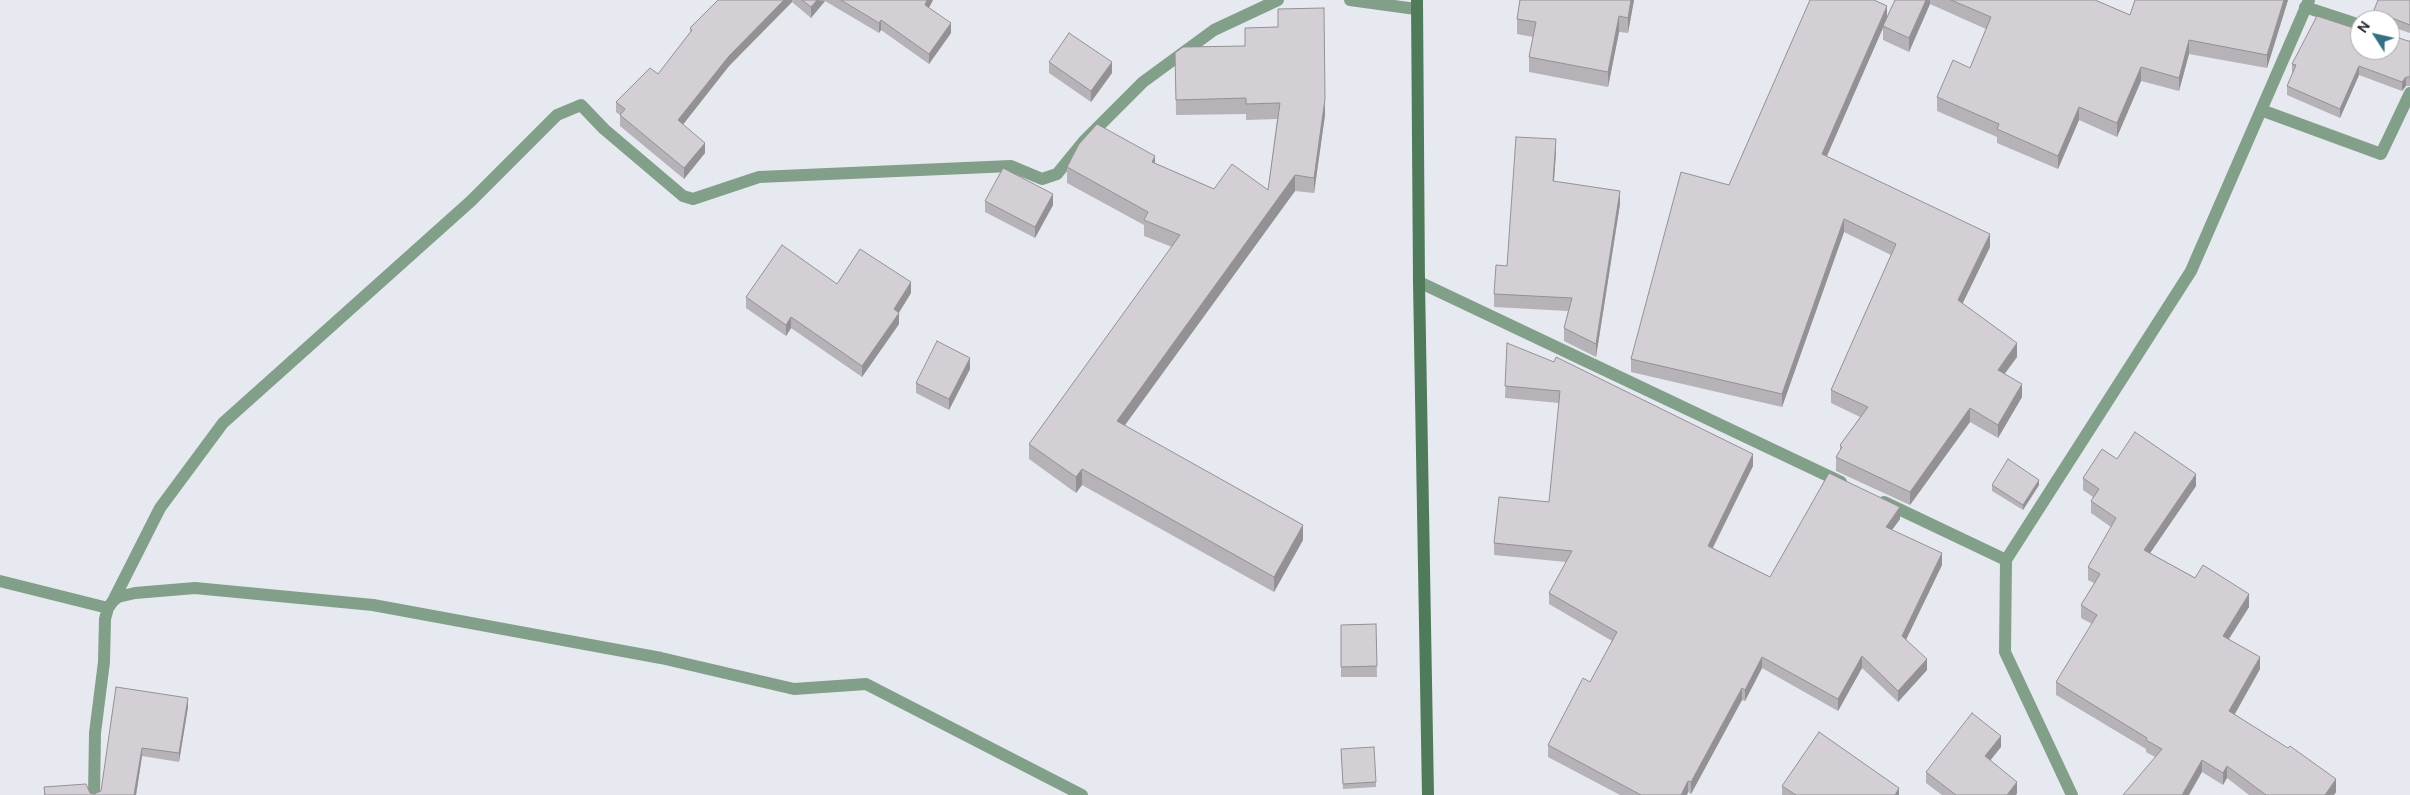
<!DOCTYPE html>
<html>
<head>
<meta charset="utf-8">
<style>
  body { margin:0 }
  #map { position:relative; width:2410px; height:795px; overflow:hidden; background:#e6eaf0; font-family:"DM Sans",sans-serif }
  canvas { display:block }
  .north { position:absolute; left:2350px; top:10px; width:50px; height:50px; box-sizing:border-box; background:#fff; border:1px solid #a9aaab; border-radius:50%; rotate:305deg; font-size:14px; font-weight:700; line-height:20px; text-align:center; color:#292a2d }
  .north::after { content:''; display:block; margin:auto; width:18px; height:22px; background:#317185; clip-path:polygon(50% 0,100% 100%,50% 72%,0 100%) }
</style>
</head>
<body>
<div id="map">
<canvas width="2410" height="795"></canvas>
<div class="north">N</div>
</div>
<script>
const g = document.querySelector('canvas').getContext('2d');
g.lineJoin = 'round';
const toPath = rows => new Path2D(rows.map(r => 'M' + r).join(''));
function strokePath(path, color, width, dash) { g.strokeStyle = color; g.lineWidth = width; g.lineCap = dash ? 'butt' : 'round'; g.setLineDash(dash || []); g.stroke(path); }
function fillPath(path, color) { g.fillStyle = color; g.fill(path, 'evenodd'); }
strokePath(toPath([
  [1350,0,1416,9],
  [2305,7,2360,25],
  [2261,110,2381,154,2410,93],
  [1419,282,1841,482],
  [1884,502,2006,560],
  [0,581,108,608],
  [113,601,118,597,135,593,195,588,373,605,661,658,794,689,866,684,1082,795],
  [94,795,95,733,104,662,105,619,108,608,113,601,160,508,223,423,471,201,557,115,581,105,604,129,683,196,693,199,759,177,1011,166,1042,179,1057,174,1084,141,1143,82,1214,30,1278,0],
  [2072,795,2005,652,2006,560,2191,271,2309,0]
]), '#829f89', 12);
strokePath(toPath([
  [1417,0,1419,282,1428,795]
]), '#507b5b', 12);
fillPath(toPath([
  [718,0,933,0,929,8,951,33,929,64,881,30,879,33,825,1,811,18,792,2,729,66,683,124,705,153,684,179,620,126,620,115,616,112,616,102,658,74,690,33,690,28],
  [1520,0,1634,0,1628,33,1619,32,1608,87,1529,72,1529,57,1533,37,1517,34,1517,19],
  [1895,0,2095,0,2130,15,2135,0,2288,0,2267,68,2189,54,2179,91,2141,81,2117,137,2079,120,2058,169,1997,143,1997,137,1937,111,1937,97,1970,68,1986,29,1930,4,1909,52,1883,40,1883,27,1827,156,1990,247,1962,304,2017,357,2004,374,2022,397,1998,438,1970,422,1910,505,1836,471,1836,457,1840,451,1840,445,1860,417,1831,403,1831,390,1891,255,1844,232,1782,407,1631,372,1631,359,1729,185,1887,18],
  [2410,0,2410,33,2392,27,2390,28,2390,20,2370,20],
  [2410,41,2410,86,2406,86,2402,91,2359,75,2340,118,2287,95,2287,86,2293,73,2292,73,2292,64],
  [1245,46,1325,115,1314,193,1295,191,1125,425,1303,540,1274,592,1082,485,1076,493,1029,459,1029,444,1172,247,1144,236,1144,225,1067,183,1067,167,1155,163,1214,189,1268,190,1277,119,1246,120,1246,114,1176,115,1175,53],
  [1049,62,1112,73,1091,102,1049,73],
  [1556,152,1554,181,1620,204,1596,357,1564,341,1564,328,1568,311,1494,307,1494,294,1507,266],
  [985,201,1053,205,1035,238,985,212],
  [837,284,911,293,899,313,899,324,862,377,791,328,786,336,746,308,746,297],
  [1507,343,1753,466,1713,548,1770,577,1900,519,1892,530,1942,565,1906,640,1927,670,1898,702,1862,668,1838,711,1762,668,1745,701,1742,700,1691,794,1688,792,1687,795,1620,795,1548,757,1548,745,1590,682,1612,641,1549,604,1549,593,1566,562,1494,555,1494,543,1549,502,1559,403,1505,398],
  [970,369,949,410,916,393,916,383],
  [2117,459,2196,486,2150,553,2249,607,2229,639,2260,669,2235,714,2336,792,2334,795,2249,795,2227,778,2223,785,2202,772,2155,757,2146,752,2146,749,2056,695,2056,682,2092,624,2081,618,2081,605,2094,583,2088,580,2088,567,2111,527,2091,513,2091,501,2093,497,2083,490,2083,478],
  [1992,485,2039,485,2023,510,1992,491],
  [1376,624,1377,677,1341,677,1341,625],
  [116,687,188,707,179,762,142,756,136,795,44,795,44,787,94,794,101,791],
  [2001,747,1990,760,2017,793,2016,795,1942,795,1926,783,1926,772],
  [1341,749,1376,782,1376,787,1343,789],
  [1782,786,1899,795,1782,795]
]), '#b6b2b7');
fillPath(toPath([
  [784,0,792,0,792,2,729,66,678,131,678,120,729,56],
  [817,0,825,1,811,18,811,7],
  [927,0,933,0,925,15,925,5],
  [1631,0,1634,0,1628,33,1628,18],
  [1926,0,1930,0,1930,4,1909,52,1909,38],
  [2284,0,2288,0,2267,68,2267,55],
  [1887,6,1887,19,1822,167,1822,154],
  [1619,16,1619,32,1608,87,1608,72],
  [881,20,881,30,879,33,879,23],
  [951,23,951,33,929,64,929,54],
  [2189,40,2189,54,2179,91,2179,78],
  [1112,62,1112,73,1091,102,1091,91],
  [2359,66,2359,75,2340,118,2340,109],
  [2141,67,2141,81,2117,137,2117,123],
  [2406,77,2406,86,2402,91,2402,82],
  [1325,99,1325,115,1314,193,1314,178],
  [2079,107,2079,120,2058,169,2058,156],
  [1556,139,1556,152,1553,194,1553,181],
  [705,143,705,153,684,179,684,168],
  [1155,156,1155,172,1152,162],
  [1295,175,1295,191,1117,436,1117,421],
  [1620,191,1620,204,1596,357,1596,344],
  [1053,194,1053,205,1035,238,1035,227],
  [1844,219,1844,232,1782,407,1782,394],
  [1990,234,1990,247,1958,313,1958,300],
  [911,282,911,293,894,320,894,309],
  [899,313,899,324,862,377,862,366],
  [791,317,791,328,786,336,786,325],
  [2017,343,2017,357,1998,383,1998,370],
  [970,358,970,369,949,410,949,399],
  [2022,384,2022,397,1998,438,1998,425],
  [1970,408,1970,422,1910,505,1910,492],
  [1753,454,1753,466,1708,557,1708,546],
  [1082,469,1082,485,1076,493,1076,477],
  [2196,474,2196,486,2144,562,2144,550],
  [2039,480,2039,485,2023,510,2023,505],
  [1900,507,1900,519,1886,538,1886,527],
  [1303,525,1303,540,1274,592,1274,577],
  [1942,553,1942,565,1902,648,1902,636],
  [2249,594,2249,607,2223,648,2223,636],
  [1862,656,1862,668,1838,711,1838,699],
  [1762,657,1762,668,1745,701,1745,690],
  [2260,657,2260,669,2229,724,2229,711],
  [1927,659,1927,670,1898,702,1898,691],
  [1742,688,1742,700,1691,794,1691,782],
  [188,698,188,707,179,762,179,753],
  [2001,736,2001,747,1985,767,1985,756],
  [142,748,142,756,136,795,134,795],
  [2202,760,2202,772,2189,795,2182,795],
  [2227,766,2227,778,2223,785,2223,773],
  [2336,779,2336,792,2334,795,2325,795],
  [1688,781,1688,792,1687,795,1681,795],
  [2017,782,2017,793,2016,795,2007,795],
  [1899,788,1899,795,1895,795]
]), '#949195');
const building = toPath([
  [718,0,784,0,729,56,678,120,705,143,684,168,620,115,625,109,616,102,650,68,658,74,692,30,690,28,718,0],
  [802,0,817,0,811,7,802,0],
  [841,0,927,0,925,5,951,23,929,54,881,20,879,23,841,0],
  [1520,0,1631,0,1628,18,1619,16,1608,72,1529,57,1536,22,1517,19,1520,0],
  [1810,0,1874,0,1887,6,1822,154,1990,234,1958,300,2017,343,1998,370,2022,384,1998,425,1970,408,1910,492,1836,457,1842,447,1840,445,1868,407,1831,390,1896,244,1844,219,1782,394,1631,359,1681,172,1729,185,1810,0],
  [1895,0,1926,0,1909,38,1883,26,1895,0],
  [1951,0,2095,0,2130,15,2135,0,2284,0,2267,55,2189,40,2179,78,2141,67,2117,123,2079,107,2058,156,1997,129,1999,124,1937,97,1953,60,1970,68,1991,17,1951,0],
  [2378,0,2410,0,2410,25,2392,18,2385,20,2370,20,2378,0],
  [1324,8,1325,99,1314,178,1295,175,1117,421,1303,525,1274,577,1082,469,1076,477,1029,444,1180,235,1144,220,1148,212,1067,167,1079,144,1097,124,1155,156,1152,162,1214,189,1232,164,1268,190,1280,103,1246,104,1246,98,1176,100,1175,53,1183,47,1245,46,1245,28,1278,27,1278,9,1324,8],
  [2317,16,2360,30,2360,50,2390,50,2390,35,2408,41,2410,41,2410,77,2406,77,2402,82,2359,66,2340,109,2287,86,2296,65,2292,64,2317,16],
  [1069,33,1112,62,1091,91,1049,62,1069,33],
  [1516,137,1556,139,1553,181,1620,191,1596,344,1564,328,1572,298,1494,294,1496,265,1507,266,1516,137],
  [1003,168,1053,194,1035,227,985,201,1003,168],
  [782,245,837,284,860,249,911,282,894,309,899,313,862,366,791,317,786,325,746,297,782,245],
  [937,341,970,358,949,399,916,383,937,341],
  [1507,343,1554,362,1556,357,1753,454,1708,546,1770,577,1829,473,1900,507,1886,527,1942,553,1902,636,1927,659,1898,691,1862,656,1838,699,1762,657,1745,690,1742,688,1691,782,1688,781,1681,795,1641,795,1548,745,1583,678,1590,682,1617,632,1549,593,1572,551,1494,543,1499,497,1549,502,1560,391,1505,386,1507,343],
  [2135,432,2196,474,2144,550,2195,578,2203,565,2249,594,2223,636,2260,657,2229,711,2288,748,2290,746,2336,779,2325,795,2266,795,2227,766,2223,773,2202,760,2182,795,2123,795,2162,749,2146,740,2147,738,2056,682,2097,615,2081,605,2100,574,2088,567,2116,518,2091,501,2099,489,2083,478,2102,449,2117,459,2135,432],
  [2008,459,2039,480,2023,505,1992,485,2008,459],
  [1376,624,1377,666,1341,667,1341,625,1376,624],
  [116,687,188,698,179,753,142,748,134,795,45,795,44,787,86,784,90,793,94,794,101,791,116,687],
  [1972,713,2001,736,1985,756,2017,782,2007,795,1956,795,1926,772,1972,713],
  [1819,732,1899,788,1895,795,1796,795,1782,786,1819,732],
  [1374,747,1376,782,1343,784,1341,749,1374,747]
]);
fillPath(building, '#d4cfd5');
strokePath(building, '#949195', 1);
</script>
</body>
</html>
